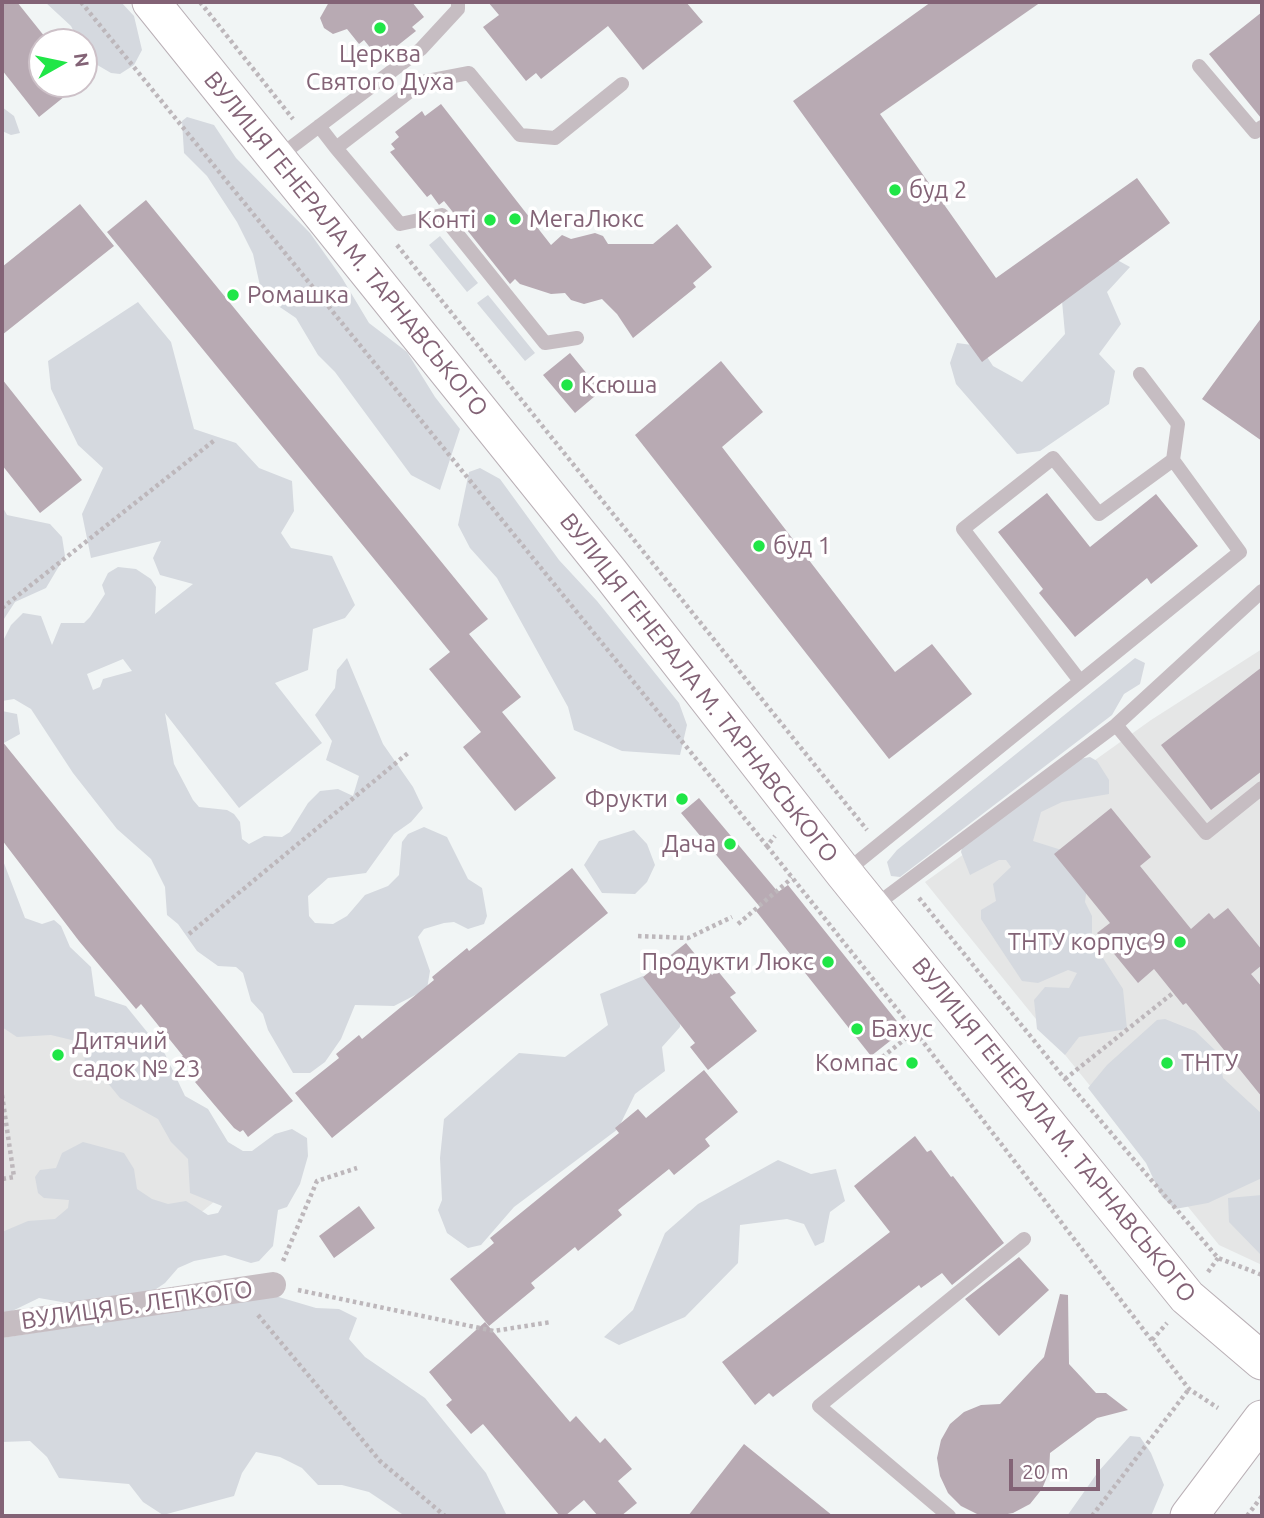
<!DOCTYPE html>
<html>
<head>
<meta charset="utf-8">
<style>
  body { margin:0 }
  #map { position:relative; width:1264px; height:1518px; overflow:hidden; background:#f1f5f5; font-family:Ubuntu,sans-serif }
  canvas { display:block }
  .frame { position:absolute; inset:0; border:4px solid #836376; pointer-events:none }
  .north { position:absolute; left:28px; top:28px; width:70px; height:70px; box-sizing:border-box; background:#fff; border:2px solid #cdc1c8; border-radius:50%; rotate:81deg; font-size:19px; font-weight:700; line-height:28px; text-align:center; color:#836376 }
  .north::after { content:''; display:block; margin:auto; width:24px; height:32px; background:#20e647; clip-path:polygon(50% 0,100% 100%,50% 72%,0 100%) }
  .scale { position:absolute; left:1009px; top:1459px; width:91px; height:32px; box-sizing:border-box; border:4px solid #836376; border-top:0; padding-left:9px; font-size:21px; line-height:24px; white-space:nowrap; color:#836376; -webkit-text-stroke:5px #fff; paint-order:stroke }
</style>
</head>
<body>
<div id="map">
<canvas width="1264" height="1518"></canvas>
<div class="frame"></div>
<div class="north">N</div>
<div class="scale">20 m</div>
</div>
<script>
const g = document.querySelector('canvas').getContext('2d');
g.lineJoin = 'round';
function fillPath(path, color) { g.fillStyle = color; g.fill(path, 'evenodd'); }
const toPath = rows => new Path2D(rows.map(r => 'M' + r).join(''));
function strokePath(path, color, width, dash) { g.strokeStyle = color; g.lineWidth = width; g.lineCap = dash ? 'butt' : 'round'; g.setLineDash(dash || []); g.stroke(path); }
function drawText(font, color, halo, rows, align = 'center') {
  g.font = font + ' Ubuntu,sans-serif'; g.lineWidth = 7; g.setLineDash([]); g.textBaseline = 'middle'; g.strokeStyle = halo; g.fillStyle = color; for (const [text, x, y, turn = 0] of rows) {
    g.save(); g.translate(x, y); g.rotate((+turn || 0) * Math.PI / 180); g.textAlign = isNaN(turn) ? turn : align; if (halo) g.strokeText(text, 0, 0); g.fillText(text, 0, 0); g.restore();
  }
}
fillPath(toPath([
  [1262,649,1262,1265,1219,1245,925,882,1151,720],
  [2,919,226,1192,170,1238,2,1262]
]), '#e5e6e6');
fillPath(toPath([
  [45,2,121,2,134,16,142,50,134,65,120,74,111,73,87,59,84,42,79,42,71,26],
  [2,107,14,116,20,133,11,135,2,131],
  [187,117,214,125,236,158,310,233,342,278,369,323,407,352,435,397,460,429,440,490,411,475,335,372,318,355,296,318,262,295,253,254,237,222,207,176,184,153,182,121],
  [440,236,478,283,467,292,429,245],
  [1110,256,1130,267,1107,292,1121,324,1099,354,1115,371,1109,404,1040,451,1017,454,956,384,950,363,957,343,980,346,993,366,1022,382,1065,334,1060,279],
  [488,295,535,353,525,361,477,303],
  [138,302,171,342,194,429,236,443,259,468,292,481,294,511,281,533,291,548,332,556,355,605,345,618,313,629,308,670,275,683,322,743,239,808,165,713,174,764,193,800,199,807,227,810,234,814,240,822,242,839,249,844,264,836,282,837,290,832,308,803,320,791,338,789,353,796,359,776,326,760,332,741,315,715,335,688,337,670,347,658,383,744,413,787,423,808,411,822,394,834,366,873,328,878,308,896,309,916,315,923,333,924,347,916,365,895,388,886,399,875,402,842,408,834,424,827,447,837,468,879,482,888,487,916,484,924,468,929,454,922,444,923,424,929,418,937,430,971,427,989,394,1006,355,1005,341,1039,325,1062,310,1073,293,1073,268,1030,263,1014,251,1001,243,973,236,967,218,966,197,951,178,924,167,915,165,887,151,859,117,829,73,773,31,709,14,699,2,701,2,643,11,625,23,613,41,616,52,645,61,623,84,623,90,617,105,594,102,585,108,573,118,567,136,569,151,579,156,587,155,614,193,584,160,575,153,558,161,541,91,558,82,514,103,468,78,445,51,389,48,361],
  [123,659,132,671,103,679,100,687,93,690,87,674],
  [480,468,500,479,559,560,597,601,679,703,687,725,680,755,622,751,574,730,568,707,519,618,497,578,470,548,458,525,469,472],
  [2,506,7,515,50,524,62,537,65,556,46,588,15,602,2,622],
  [1135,658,1145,663,1140,684,1124,694,1112,715,900,877,891,876,887,862,897,850],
  [2,711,17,714,20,734,2,744],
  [1090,757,1097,761,1109,780,1109,794,1062,802,1041,812,1033,841,1071,853,1088,879,1085,902,1092,916,1092,941,1123,989,1127,1029,1079,1037,1065,1055,1037,1029,1034,1000,1045,987,1069,988,1077,973,1068,970,1038,983,1022,981,981,919,981,910,996,901,993,884,1011,867,1006,860,999,860,970,875,961,852,963,844,1074,760],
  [634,830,647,844,655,865,647,882,635,894,602,893,584,865,599,841],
  [2,858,25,918,42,924,54,920,61,926,70,947,91,967,95,996,126,1006,165,1054,185,1096,208,1109,228,1142,243,1151,252,1151,275,1134,292,1129,307,1138,308,1156,300,1184,287,1207,278,1210,273,1246,259,1261,251,1263,225,1255,194,1261,178,1268,165,1283,143,1298,73,1304,39,1298,2,1316,2,1232,28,1221,55,1219,68,1208,69,1200,44,1198,38,1193,35,1177,40,1170,56,1168,62,1153,83,1142,124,1153,134,1169,137,1189,152,1199,168,1204,186,1201,208,1215,218,1213,222,1206,190,1193,188,1159,171,1142,158,1119,120,1098,107,1082,85,1069,84,1043,51,1035,17,1037,2,1027],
  [643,976,681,1014,680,1027,662,1047,665,1071,635,1094,618,1129,514,1207,481,1245,468,1248,447,1233,438,1210,442,1200,440,1158,444,1119,519,1053,565,1057,608,1025,600,994],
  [1165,1019,1195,1031,1219,1054,1223,1078,1262,1114,1262,1178,1208,1203,1175,1209,1162,1197,1146,1163,1088,1088,1107,1065,1157,1020],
  [778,1160,811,1174,836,1169,845,1201,830,1212,824,1242,815,1246,804,1224,787,1219,740,1225,738,1263,685,1317,619,1345,604,1337,633,1310,665,1233,698,1204],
  [1262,1195,1262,1256,1229,1222,1228,1198],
  [272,1295,316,1308,339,1309,357,1318,349,1339,365,1357,425,1398,486,1473,507,1516,405,1516,369,1492,342,1485,318,1485,302,1468,280,1457,256,1452,242,1473,234,1496,163,1515,143,1502,129,1484,59,1478,47,1457,30,1441,2,1442,2,1338],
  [1130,1436,1140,1437,1151,1453,1164,1485,1151,1516,1067,1516,1098,1472]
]), '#d5d9df');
fillPath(toPath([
  [2,2,17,2,49,42,42,42,42,84,80,84,39,117,2,70],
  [329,2,412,2,424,17,412,27,416,31,392,50,388,44,376,55,364,40,359,44,347,29,333,34,324,28,320,18],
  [488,2,686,2,703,22,643,70,608,26,541,79,536,73,526,81,483,27,499,15],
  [931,2,1041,2,880,114,996,278,1137,178,1170,223,982,362,793,101],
  [1262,12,1262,118,1261,118,1209,54],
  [441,104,551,245,562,235,571,239,595,233,603,236,608,244,653,244,677,224,712,267,693,283,696,287,633,338,617,314,602,299,584,304,571,300,565,293,551,294,520,284,515,279,510,284,444,201,439,205,431,194,427,197,390,152,395,149,391,144,399,137,395,132,422,111,425,116],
  [146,200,488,619,469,634,521,697,502,712,556,778,515,811,463,747,481,732,429,669,450,652,107,232],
  [80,204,114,246,2,335,2,267],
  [1262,317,1262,441,1202,399],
  [570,353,601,391,575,413,543,375],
  [721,361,763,412,722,447,895,672,932,644,972,694,889,759,635,435],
  [2,379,82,480,40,513,2,465],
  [1047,493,1090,547,1156,494,1198,546,1151,584,1147,578,1075,637,1039,593,1043,589,998,532],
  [1262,667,1262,771,1211,810,1161,745],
  [2,741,293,1101,248,1137,243,1130,240,1132,234,1128,195,1082,198,1080,180,1058,183,1056,141,1004,136,1009,79,941,2,840],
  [699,798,778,892,788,885,904,1030,871,1056,756,911,760,907,681,813],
  [1111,808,1151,857,1140,866,1191,929,1209,913,1214,919,1228,908,1262,950,1262,965,1251,974,1262,987,1262,1097,1186,1003,1183,1005,1154,969,1138,983,1097,933,1110,923,1054,854],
  [572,868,608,913,332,1138,295,1093,339,1058,336,1054,359,1035,362,1039,434,980,432,977,467,948,469,951],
  [686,943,712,975,717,970,736,993,730,997,757,1031,708,1070,690,1047,695,1043,643,977],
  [704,1070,738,1112,705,1139,710,1146,674,1175,669,1169,618,1210,622,1215,578,1251,575,1247,531,1283,535,1288,489,1326,450,1279,494,1243,490,1238,619,1133,615,1128,638,1109,646,1118],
  [915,1136,927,1152,931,1150,951,1177,953,1176,1004,1243,952,1285,942,1273,921,1288,919,1285,773,1397,769,1393,755,1405,722,1362,890,1232,854,1186],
  [359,1206,375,1228,334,1258,319,1236],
  [1019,1257,1049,1290,999,1336,965,1299],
  [1060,1294,1068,1295,1069,1364,1096,1393,1106,1393,1128,1410,1097,1418,1050,1453,1049,1472,1042,1489,1030,1504,1013,1513,997,1516,977,1514,961,1506,948,1493,940,1476,937,1458,941,1440,950,1424,964,1412,981,1405,1000,1404,1044,1357],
  [485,1322,570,1422,576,1416,600,1443,605,1438,632,1469,618,1481,637,1503,621,1516,598,1516,584,1500,565,1516,560,1516,483,1424,471,1434,446,1405,452,1400,429,1372],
  [744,1444,833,1516,688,1516]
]), '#b8aab3');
const secondary = toPath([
  [151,2,610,573,844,873,1187,1297,1262,1361],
  [1189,1516,1262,1419]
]);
strokePath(secondary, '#bab0b6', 39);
strokePath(toPath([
  [81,2,767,846,775,836],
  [200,2,293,119],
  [397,245,867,830],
  [2,608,216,439],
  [767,846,920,1038,1189,1389,1218,1408],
  [919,898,1065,1079,1218,1258,1262,1275],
  [738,924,792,878],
  [189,934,408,753],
  [638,936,688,938,732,917],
  [849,1060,876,1062,914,1032],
  [1065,1079,1173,993],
  [2,1095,14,1177,2,1179],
  [283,1261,317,1181,357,1168],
  [1208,1272,1218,1258],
  [298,1290,494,1331,551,1322],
  [258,1315,380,1461,445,1516],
  [1152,1340,1167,1323],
  [1092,1516,1189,1389],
  [1247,1516,1262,1496]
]), '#bdb7bb', 4.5, [3.5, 3.5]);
strokePath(toPath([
  [1199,66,1255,132,1262,127],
  [319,126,336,148,422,82,469,73,520,135,555,138,622,84],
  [336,148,400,224,442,215,545,343,577,338],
  [277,158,421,49,458,9,458,2],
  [1080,681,963,529,1053,458,1099,514,1173,460],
  [1116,725,1206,833,1262,788],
  [844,873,1240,552,1173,460,1178,424,1140,374],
  [873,907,1116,725,1262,591],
  [949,1516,819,1406,1024,1239]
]), '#c6bdc2', 14);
strokePath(toPath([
  [2,1325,273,1285]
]), '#c6bdc2', 26);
strokePath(secondary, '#fff', 37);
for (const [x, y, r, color] of [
  [380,28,7,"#20e647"],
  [895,190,7,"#20e647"],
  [515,219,7,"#20e647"],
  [490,220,7,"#20e647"],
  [233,295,7,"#20e647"],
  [567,385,7,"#20e647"],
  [759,546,7,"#20e647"],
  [682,799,7,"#20e647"],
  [730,844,7,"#20e647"],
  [1180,942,7,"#20e647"],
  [828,962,7,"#20e647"],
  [857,1029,7,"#20e647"],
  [58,1055,7,"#20e647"],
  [912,1063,7,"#20e647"],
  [1167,1063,7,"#20e647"]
]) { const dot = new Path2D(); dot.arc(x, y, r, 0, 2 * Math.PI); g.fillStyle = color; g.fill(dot); strokePath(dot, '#fff', 2.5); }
drawText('24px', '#836376', '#fff', [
  ["Церква",380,54,"center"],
  ["Святого Духа",380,82,"center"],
  ["буд 2",909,190],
  ["МегаЛюкс",529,219],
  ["Конті",476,220,"right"],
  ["Ромашка",247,295],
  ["Ксюша",581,385],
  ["буд 1",773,546],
  ["Фрукти",668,799,"right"],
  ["Дача",716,844,"right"],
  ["ТНТУ корпус 9",1166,942,"right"],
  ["Продукти Люкс",814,962,"right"],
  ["Бахус",871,1029],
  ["Дитячий",72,1041],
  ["садок № 23",72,1069],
  ["Компас",898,1063,"right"],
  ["ТНТУ",1181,1063]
], 'left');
drawText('24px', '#836376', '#fff', [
  ["ВУЛИЦЯ ГЕНЕРАЛА М. ТАРНАВСЬКОГО",346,244,51],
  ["ВУЛИЦЯ ГЕНЕРАЛА М. ТАРНАВСЬКОГО",699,688,52],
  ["ВУЛИЦЯ ГЕНЕРАЛА М. ТАРНАВСЬКОГО",1054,1130,51],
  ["ВУЛИЦЯ Б. ЛЕПКОГО",137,1305,-8]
]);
</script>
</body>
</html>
